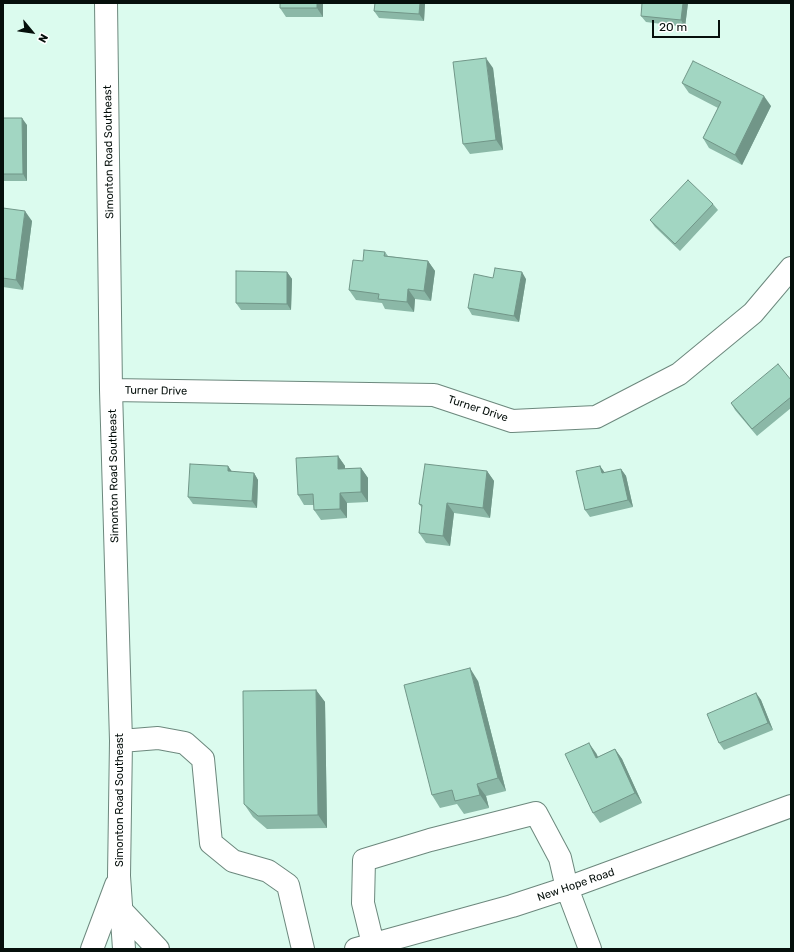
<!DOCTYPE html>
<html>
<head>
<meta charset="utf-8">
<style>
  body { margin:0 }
  #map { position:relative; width:794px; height:952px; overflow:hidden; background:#dbfbee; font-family:Rubik,sans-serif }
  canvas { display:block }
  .frame { position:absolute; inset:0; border:4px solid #050f0b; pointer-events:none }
  .north { position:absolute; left:12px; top:12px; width:40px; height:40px; -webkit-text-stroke:3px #fff; paint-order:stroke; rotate:119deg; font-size:11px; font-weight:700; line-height:16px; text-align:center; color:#050f0b }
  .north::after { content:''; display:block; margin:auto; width:14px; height:18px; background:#050f0b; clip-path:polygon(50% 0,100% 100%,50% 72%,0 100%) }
  .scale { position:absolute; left:652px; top:20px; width:68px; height:18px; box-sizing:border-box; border:2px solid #050f0b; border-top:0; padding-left:5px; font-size:12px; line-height:14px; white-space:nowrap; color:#050f0b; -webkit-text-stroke:3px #fff; paint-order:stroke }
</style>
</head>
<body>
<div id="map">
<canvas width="794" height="952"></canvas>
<div class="frame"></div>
<div class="north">N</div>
<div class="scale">20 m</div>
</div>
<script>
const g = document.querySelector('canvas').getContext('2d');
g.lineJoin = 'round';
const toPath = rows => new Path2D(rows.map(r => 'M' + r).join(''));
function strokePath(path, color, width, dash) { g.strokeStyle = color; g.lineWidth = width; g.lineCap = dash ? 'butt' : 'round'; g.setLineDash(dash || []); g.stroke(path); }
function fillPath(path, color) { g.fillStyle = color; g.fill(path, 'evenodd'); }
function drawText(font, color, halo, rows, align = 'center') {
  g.font = font + ' Rubik,sans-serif'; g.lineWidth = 3; g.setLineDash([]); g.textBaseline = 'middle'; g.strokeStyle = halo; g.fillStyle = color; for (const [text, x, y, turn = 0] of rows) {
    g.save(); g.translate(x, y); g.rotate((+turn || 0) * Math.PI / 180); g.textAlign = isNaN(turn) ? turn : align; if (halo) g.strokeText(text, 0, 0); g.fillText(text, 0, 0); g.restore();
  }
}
const minor = toPath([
  [106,3,111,390,121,741,119,876,124,949],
  [111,390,434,395,512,421,596,417,679,374,753,313,791,268],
  [121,741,158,738,185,743,203,759,211,843,233,861,268,871,288,885,303,949],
  [121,910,158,949],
  [373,944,363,903,364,860,430,840,536,813,560,858,567,888,590,949],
  [92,949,116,885],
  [356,949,512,906,567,888,791,806]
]);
strokePath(minor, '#6c887d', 24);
strokePath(minor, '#fff', 22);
fillPath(toPath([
  [280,3,323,3,323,17,286,17,280,8],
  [375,3,425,3,424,21,379,18,374,11],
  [688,3,685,27,646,22,641,16],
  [493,68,503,150,470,154,463,144],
  [682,83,771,106,742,165,709,148,703,138,718,108,689,93],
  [3,118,27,125,27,181,3,181],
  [713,204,718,210,680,251,655,227,650,220],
  [3,208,32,221,23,290,3,287],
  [385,252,388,256,428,261,435,271,431,301,415,299,414,312,385,309,382,303,356,300,349,290,363,261],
  [287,272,292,279,291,310,241,310,236,303],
  [493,278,526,279,519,322,472,315,468,308],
  [791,380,791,408,757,436,735,410,731,403],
  [338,456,345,466,345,469,361,468,368,478,368,502,347,503,347,518,321,520,314,510,314,505,304,505,298,495],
  [228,466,232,472,254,473,258,480,257,508,193,504,188,497],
  [600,466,605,473,621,469,626,476,633,507,590,517,585,510],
  [487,471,494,481,490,518,454,513,450,546,426,543,419,533,422,508,419,504],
  [478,681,506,791,486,796,489,808,464,814,457,804,440,808,432,795],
  [316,690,325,702,327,828,267,829,253,817,244,804],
  [756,693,761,700,773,730,724,750,719,743],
  [615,749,622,759,642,803,600,823,593,813,596,753,598,757]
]), '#8bb8a7');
fillPath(toPath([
  [317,3,323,3,323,17,317,8],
  [420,3,425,3,424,21,419,14],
  [683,3,688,3,685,27,681,20],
  [486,58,493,68,503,150,496,140],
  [764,96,771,106,742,165,735,155],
  [22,118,27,125,27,181,23,174],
  [25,211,32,221,23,290,16,280],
  [428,261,435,271,431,301,424,291],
  [287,272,292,279,291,310,287,304],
  [522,272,526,279,519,322,514,316],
  [408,289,415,299,414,312,407,302],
  [338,456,345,466,345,479,338,469],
  [228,466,233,473,228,471],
  [600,466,605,473,602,473],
  [361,468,368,478,368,502,361,492],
  [621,469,626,476,633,507,628,500],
  [487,471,494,481,490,518,483,508],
  [254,473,258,480,257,508,252,501],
  [340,493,347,503,347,518,340,509],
  [447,503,454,513,450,546,443,536],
  [470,668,478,681,506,791,498,778],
  [316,690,325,702,327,828,318,815],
  [756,693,761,700,773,730,768,723],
  [589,743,596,753,603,768,596,758],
  [615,749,622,759,642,803,635,793],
  [477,784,486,796,489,808,480,795]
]), '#719688');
const building = toPath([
  [280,3,317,3,317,8,280,8,280,3],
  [375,3,420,3,419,14,374,11,375,3],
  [642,3,683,3,681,20,641,16,642,3],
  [486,58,496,140,463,144,453,62,486,58],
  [693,61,764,96,735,155,703,138,721,102,682,83,693,61],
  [3,118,22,118,23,174,3,174,3,118],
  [688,180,713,204,675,244,650,220,688,180],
  [3,208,25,211,16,280,3,278,3,208],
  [364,250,385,252,384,256,428,261,424,291,408,289,407,302,378,299,379,294,349,290,353,260,363,261,364,250],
  [495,268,522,272,514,316,468,308,474,274,493,278,495,268],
  [236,271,287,272,287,304,236,303,236,271],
  [778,364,791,380,791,397,752,429,731,403,778,364],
  [338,456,338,469,361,468,361,492,340,493,340,509,314,510,313,494,298,495,296,458,338,456],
  [190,464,228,466,228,471,254,473,252,501,188,497,190,464],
  [425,464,487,471,483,508,447,503,443,536,419,533,422,505,419,504,425,464],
  [600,466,602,473,621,469,628,500,585,510,576,471,600,466],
  [470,668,498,778,477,784,480,795,455,801,452,790,432,795,404,685,470,668],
  [316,690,318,815,258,816,244,804,243,691,316,690],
  [756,693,768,723,719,743,707,714,756,693],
  [589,743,596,758,615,749,635,793,593,813,565,754,589,743]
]);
fillPath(building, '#a2d6c2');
strokePath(building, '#719688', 1);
drawText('11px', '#050f0b', '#fff', [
  ["Simonton Road Southeast",109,152,-91],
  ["Turner Drive",156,391,1],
  ["Turner Drive",478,409,18],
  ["Simonton Road Southeast",114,476,-91],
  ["Simonton Road Southeast",120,800,-90],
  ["New Hope Road",576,885,-19]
]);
</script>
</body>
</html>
